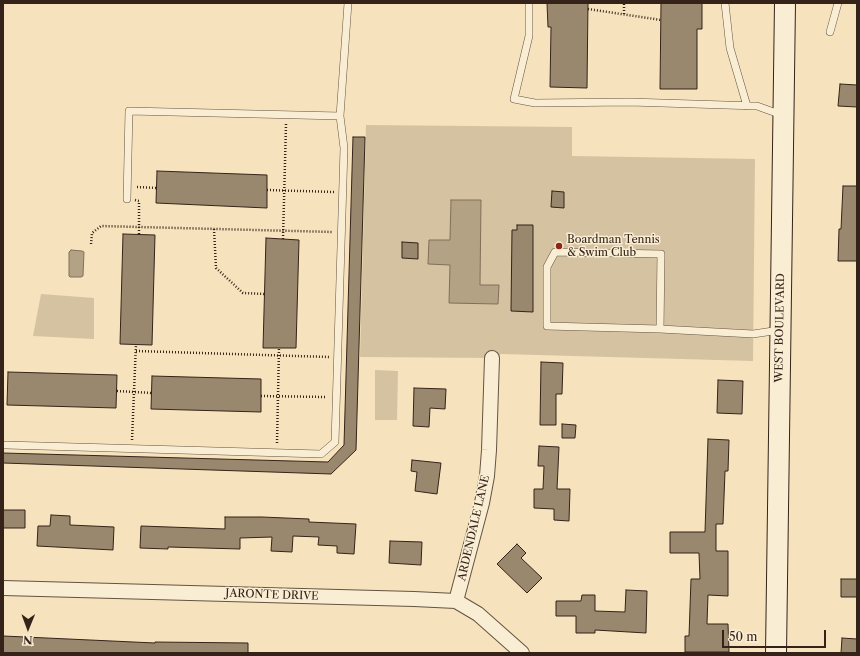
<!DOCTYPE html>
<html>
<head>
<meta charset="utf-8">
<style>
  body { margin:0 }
  #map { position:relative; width:860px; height:656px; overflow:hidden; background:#f6e3bd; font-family:"Libre Caslon Text",serif }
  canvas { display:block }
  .frame { position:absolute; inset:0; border:4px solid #352319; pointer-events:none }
  .north { position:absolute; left:8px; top:608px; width:40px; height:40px; -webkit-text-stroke:3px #f9edd4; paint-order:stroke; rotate:181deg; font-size:11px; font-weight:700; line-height:16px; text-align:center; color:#352319 }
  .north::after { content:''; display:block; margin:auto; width:14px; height:18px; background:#352319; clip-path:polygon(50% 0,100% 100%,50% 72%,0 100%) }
  .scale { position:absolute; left:722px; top:630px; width:104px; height:18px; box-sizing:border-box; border:2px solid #352319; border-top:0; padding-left:5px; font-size:12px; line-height:14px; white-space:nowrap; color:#352319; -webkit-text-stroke:3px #f9edd4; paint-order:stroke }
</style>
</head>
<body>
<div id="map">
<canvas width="860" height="656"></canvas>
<div class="frame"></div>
<div class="north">N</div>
<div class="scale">50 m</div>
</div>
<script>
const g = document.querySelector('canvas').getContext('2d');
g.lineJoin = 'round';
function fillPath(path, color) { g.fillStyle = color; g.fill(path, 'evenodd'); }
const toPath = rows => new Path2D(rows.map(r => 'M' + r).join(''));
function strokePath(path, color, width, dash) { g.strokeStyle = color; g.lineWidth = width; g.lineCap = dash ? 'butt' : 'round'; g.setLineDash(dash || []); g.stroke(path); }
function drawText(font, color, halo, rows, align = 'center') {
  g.font = font + ' "Libre Caslon Text",serif'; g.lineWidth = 3; g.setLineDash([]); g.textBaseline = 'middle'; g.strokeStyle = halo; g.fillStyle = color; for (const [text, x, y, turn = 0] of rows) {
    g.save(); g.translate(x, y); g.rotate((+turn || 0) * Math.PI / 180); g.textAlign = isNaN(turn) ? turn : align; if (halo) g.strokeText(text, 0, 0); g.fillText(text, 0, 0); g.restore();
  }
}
fillPath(toPath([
  [366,125,572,127,572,156,755,159,753,361,501,354,492,358,360,357],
  [41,294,94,298,94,339,33,336],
  [375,370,398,371,397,420,375,420]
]), '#d5c2a1');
const water = toPath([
  [451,200,481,200,480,285,499,285,498,304,449,303,450,265,428,264,429,240,450,240,451,200],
  [71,250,82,251,84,252,83,276,81,277,70,277,69,276,69,252,71,250]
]);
fillPath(water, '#b4a285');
strokePath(water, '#816f5a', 1);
const building = toPath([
  [547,3,588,3,587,88,550,87,551,27,548,27,547,3],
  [661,3,702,3,702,29,697,29,697,89,660,89,661,3],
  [840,84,857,85,857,107,838,106,840,84],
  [353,137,365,137,356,450,331,474,3,463,3,453,328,462,344,445,353,137],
  [157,171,267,175,267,208,156,203,157,171],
  [843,186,857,186,857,261,838,261,839,229,841,229,843,186],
  [552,191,564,192,564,208,551,207,552,191],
  [517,225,533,225,533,312,511,311,512,230,517,230,517,225],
  [123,234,155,235,152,345,120,344,123,234],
  [266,238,299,240,296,348,263,348,266,238],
  [402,242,418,243,418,259,402,258,402,242],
  [541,362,563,363,562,394,556,394,556,425,540,425,541,362],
  [8,372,117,375,116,408,7,405,8,372],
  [152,376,261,379,261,412,151,409,152,376],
  [718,380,743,381,742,414,717,413,718,380],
  [414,388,446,389,445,409,430,408,429,427,413,426,414,388],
  [562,424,576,425,575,438,562,438,562,424],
  [708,439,729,440,728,471,725,471,723,524,716,524,716,551,728,551,728,596,708,595,707,624,728,624,729,652,685,652,685,636,689,636,691,579,700,579,699,553,670,553,670,532,705,532,708,439],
  [539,446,559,447,557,489,570,489,569,521,554,520,554,509,534,508,534,489,543,489,544,466,538,466,539,446],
  [412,460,441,463,437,494,415,491,417,472,411,471,412,460],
  [3,510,25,510,25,528,3,528,3,510],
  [51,515,70,516,70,525,114,527,113,550,37,546,38,526,50,526,51,515],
  [225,517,262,517,309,519,309,522,356,524,354,554,337,553,337,546,318,545,319,537,293,536,292,552,271,551,272,537,240,538,240,549,168,547,168,549,140,548,141,526,225,529,225,517],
  [390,541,422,542,421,565,389,563,390,541],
  [517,544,526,553,521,558,542,578,527,593,497,564,517,544],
  [841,579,857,579,857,597,841,597,841,579],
  [626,590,647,591,646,633,595,630,595,633,576,633,576,616,556,616,556,601,581,601,582,595,595,595,595,611,625,612,626,590],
  [3,636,155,643,155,642,248,643,248,653,3,653,3,636],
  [842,638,857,639,857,653,841,653,842,638]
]);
fillPath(building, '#99876e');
strokePath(building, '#352319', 1);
const lane = toPath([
  [529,3,529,36,514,99,535,103,630,102,757,106,782,115],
  [725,3,730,48,747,106],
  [830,32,838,3],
  [127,199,129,111,340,116],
  [660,329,661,254,555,252,547,267,547,326,660,329,753,334,780,330],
  [6,445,321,454,335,442,344,148,340,116,348,3]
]);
const street = toPath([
  [3,588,414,599,456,601,478,614,522,653],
  [456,601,482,503,487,476,489,450,492,358]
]);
const secondary = toPath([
  [776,653,785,3]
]);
strokePath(lane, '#655342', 8);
strokePath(street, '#655342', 16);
strokePath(secondary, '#352319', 22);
strokePath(toPath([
  [588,9,661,20],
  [624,14,624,3],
  [137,187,157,188],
  [267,190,334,192],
  [135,200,139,201,139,235],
  [214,229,216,268,243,293,265,294],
  [283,239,286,124],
  [91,244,92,233,101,226,333,232],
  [136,351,329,357],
  [117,391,152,393],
  [261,396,326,397],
  [132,440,136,344],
  [277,443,279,348]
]), '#352319', 2.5, [1, 2]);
strokePath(lane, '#f9edd4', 7);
strokePath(street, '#f9edd4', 14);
strokePath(secondary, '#f9edd4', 20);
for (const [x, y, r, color] of [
  [559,246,4,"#8f2418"]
]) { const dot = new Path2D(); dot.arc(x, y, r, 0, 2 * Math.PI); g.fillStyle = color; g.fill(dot); strokePath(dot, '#f9edd4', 1.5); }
drawText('11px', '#352319', '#f9edd4', [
  ["Boardman Tennis",567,240],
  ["& Swim Club",567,253]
], 'left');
drawText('11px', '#352319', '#f9edd4', [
  ["WEST BOULEVARD",780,328,-89],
  ["ARDENDALE LANE",474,528,-77],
  ["JARONTE DRIVE",272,595,2]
]);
</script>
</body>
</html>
